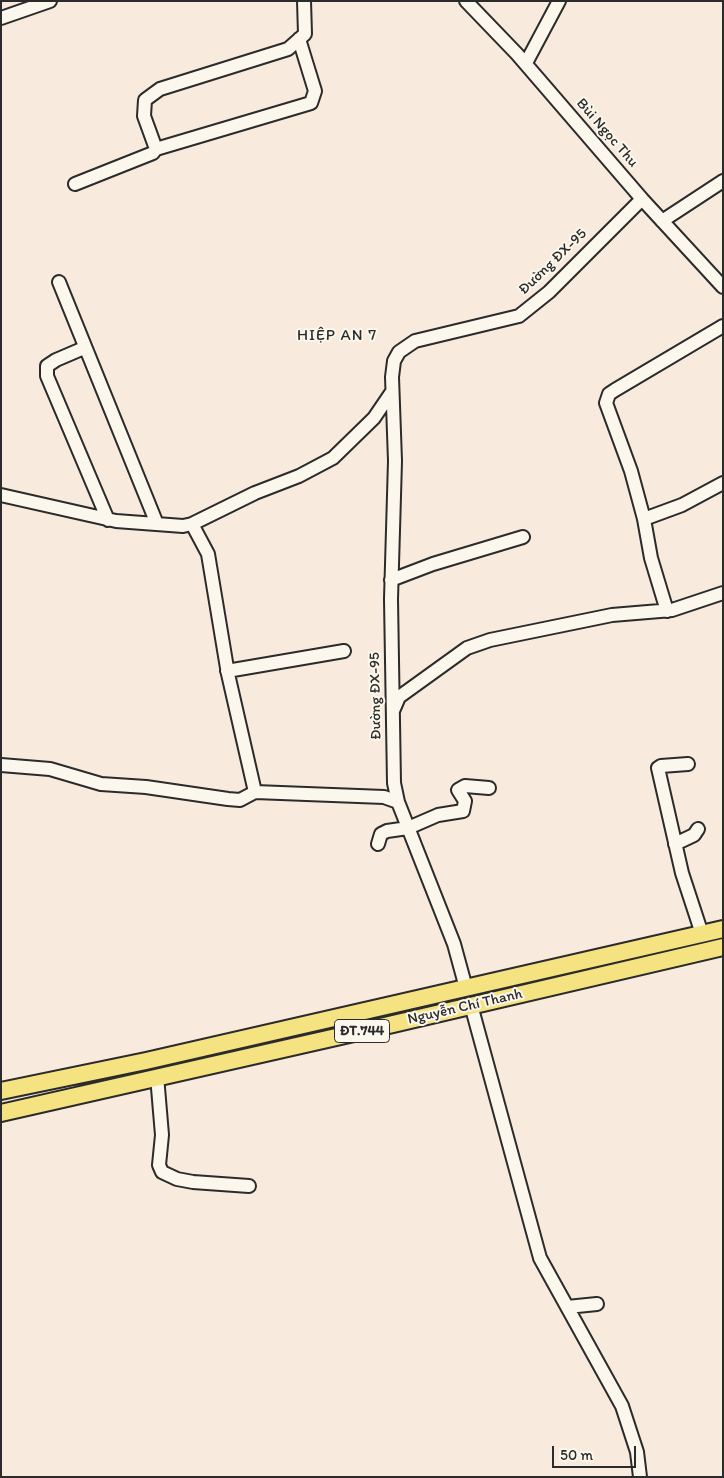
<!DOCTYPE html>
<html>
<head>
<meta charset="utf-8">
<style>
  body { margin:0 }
  #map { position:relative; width:724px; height:1478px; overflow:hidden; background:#f8eadc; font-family:Itim,sans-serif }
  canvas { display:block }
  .frame { position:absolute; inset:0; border:2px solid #2b2b2b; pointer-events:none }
  .scale { position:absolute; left:552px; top:1446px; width:84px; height:22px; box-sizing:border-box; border:2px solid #2b2b2b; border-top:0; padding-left:6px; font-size:15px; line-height:18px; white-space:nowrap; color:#2b2b2b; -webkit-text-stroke:4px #fbf7ec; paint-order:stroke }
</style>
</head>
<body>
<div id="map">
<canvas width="724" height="1478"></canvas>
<div class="frame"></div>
<div class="scale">50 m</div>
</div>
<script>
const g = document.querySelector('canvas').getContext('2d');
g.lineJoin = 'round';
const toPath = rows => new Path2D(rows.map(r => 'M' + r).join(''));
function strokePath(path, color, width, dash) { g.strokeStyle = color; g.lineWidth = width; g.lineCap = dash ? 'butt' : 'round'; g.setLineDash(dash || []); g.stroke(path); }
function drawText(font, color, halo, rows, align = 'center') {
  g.font = font + ' Itim,sans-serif'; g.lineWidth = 4; g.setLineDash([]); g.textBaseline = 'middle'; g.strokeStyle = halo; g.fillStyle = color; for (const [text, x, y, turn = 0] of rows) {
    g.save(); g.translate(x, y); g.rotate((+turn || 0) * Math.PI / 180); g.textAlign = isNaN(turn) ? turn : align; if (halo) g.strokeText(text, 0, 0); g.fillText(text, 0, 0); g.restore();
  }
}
const minor = toPath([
  [466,1,517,54,642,199,723,287],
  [1,18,50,1],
  [526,63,559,1],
  [156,149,311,103,315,91,299,39],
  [75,184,153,153,156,149,144,116,145,100,160,89,288,49,305,34,304,1],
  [662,221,723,181],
  [59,282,157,524],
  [723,326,615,390,609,394,606,403,631,471,644,519,682,505,723,483],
  [84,348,56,360,47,366,47,376,108,520],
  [1,495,116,521,183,526,192,524,255,493,299,476,333,458,374,418,391,393],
  [644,519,651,558,667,611],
  [192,524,208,554,228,674,255,792,384,797,398,802],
  [391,580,433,564,523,537],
  [227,671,344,651],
  [393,711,399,697,467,648,490,640,612,615,672,610,723,593],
  [688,764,661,766,658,768,682,873,702,934],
  [1,765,50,769,101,784,146,787,228,799,240,800,255,792],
  [378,844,381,834,387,831,408,828,438,815,463,811,465,801,458,790,465,786,489,788],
  [675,844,694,835,698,829],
  [466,988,454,944,398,802,394,783,391,599,395,461,392,377,394,361,399,352,415,341,519,316,549,292,642,199],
  [471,1005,540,1258,622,1406,637,1452,640,1477],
  [157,1076,162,1135,159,1165,162,1172,177,1179,193,1182,249,1186],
  [567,1307,597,1304]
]);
const major = toPath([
  [1,1091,146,1061,723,929],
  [1,1113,376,1028,723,947]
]);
strokePath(minor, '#2b2b2b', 16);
strokePath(major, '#2b2b2b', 20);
strokePath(minor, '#fbf7ec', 12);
strokePath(major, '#f5e382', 16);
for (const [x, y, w] of [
  [362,1031,55]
]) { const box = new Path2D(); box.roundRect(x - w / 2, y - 11.5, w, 23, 4); g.fillStyle = '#fbf7ec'; g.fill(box); strokePath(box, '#2b2b2b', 1); }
drawText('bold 14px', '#2b2b2b', null, [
  ["ĐT.744",362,1031]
]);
drawText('15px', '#2b2b2b', '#fbf7ec', [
  ["Bùi Ngọc Thu",607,133,49],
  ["Đường ĐX-95",553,262,-44],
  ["Đường ĐX-95",376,696,-91],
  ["Nguyễn Chí Thanh",465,1007,-13]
]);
g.letterSpacing = '1px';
drawText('16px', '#2b2b2b', '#fbf7ec', [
  ["HIỆP AN 7",337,336]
]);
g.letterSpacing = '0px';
</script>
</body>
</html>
